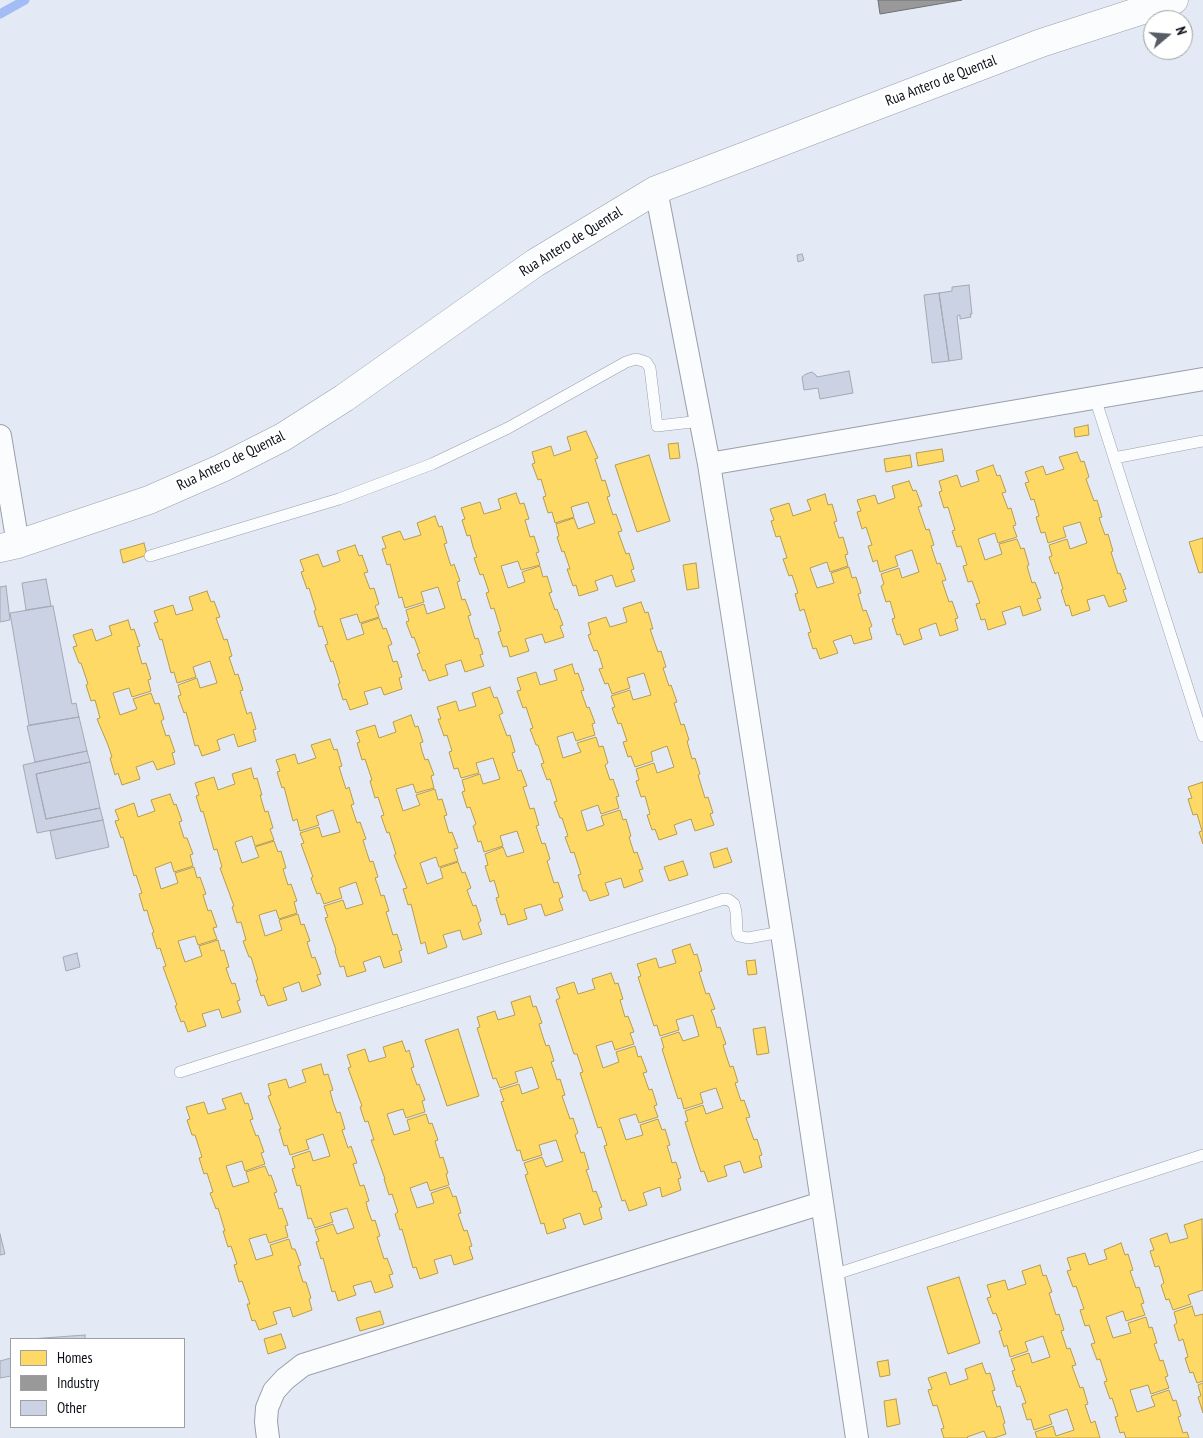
<!DOCTYPE html>
<html>
<head>
<meta charset="utf-8">
<style>
  body { margin:0 }
  #map { position:relative; width:1203px; height:1438px; overflow:hidden; background:#e3eaf6; font-family:"PT Sans Narrow",sans-serif }
  canvas { display:block }
  .legend { position:absolute; left:10px; top:1338px; width:175px; height:90px; box-sizing:border-box; background:#fff; border:1px solid #9d9fa2; margin:0; padding:6px 9px; list-style:none; font-size:15px; color:#0b0f17 }
  .legend li { display:flex; align-items:center; gap:10px; height:25px }
  .legend b { width:25px; border:1px solid #9d9fa2 }
  .north { position:absolute; left:1143px; top:10px; width:50px; height:50px; box-sizing:border-box; background:#fff; border:1px solid #9d9fa2; border-radius:50%; rotate:72deg; font-size:14px; font-weight:700; line-height:20px; text-align:center; color:#0b0f17 }
  .north::after { content:''; display:block; margin:auto; width:18px; height:22px; background:#575c65; clip-path:polygon(50% 0,100% 100%,50% 72%,0 100%) }
</style>
</head>
<body>
<div id="map">
<canvas width="1203" height="1438"></canvas>
<ul class="legend">
<li><b style="height:14px;background:#ffd966"></b>Homes</li>
<li><b style="height:14px;background:#999"></b>Industry</li>
<li><b style="height:14px;background:#cad2e4"></b>Other</li>
</ul>
<div class="north">N</div>
</div>
<script>
const g = document.querySelector('canvas').getContext('2d');
g.lineJoin = 'round';
function fillPath(path, color) { g.fillStyle = color; g.fill(path, 'evenodd'); }
const toPath = rows => new Path2D(rows.map(r => 'M' + r).join(''));
function strokePath(path, color, width, dash) { g.strokeStyle = color; g.lineWidth = width; g.lineCap = dash ? 'butt' : 'round'; g.setLineDash(dash || []); g.stroke(path); }
function drawText(font, color, halo, rows, align = 'center') {
  g.font = font + ' "PT Sans Narrow",sans-serif'; g.lineWidth = 5; g.setLineDash([]); g.textBaseline = 'middle'; g.strokeStyle = halo; g.fillStyle = color; for (const [text, x, y, turn = 0] of rows) {
    g.save(); g.translate(x, y); g.rotate((+turn || 0) * Math.PI / 180); g.textAlign = isNaN(turn) ? turn : align; if (halo) g.strokeText(text, 0, 0); g.fillText(text, 0, 0); g.restore();
  }
}
const homes = toPath([
  [1088,425,1089,435,1075,437,1074,428,1088,425],
  [586,431,598,458,595,459,602,481,605,480,610,496,607,497,613,515,616,514,622,531,618,532,626,554,629,553,634,569,631,570,635,581,616,587,612,575,595,581,598,590,579,596,576,585,573,586,567,569,570,569,564,551,562,552,557,537,559,536,556,524,574,518,578,529,595,523,588,502,571,507,574,517,555,523,552,512,548,513,543,497,546,496,541,479,538,480,532,464,535,463,532,452,551,446,554,456,571,450,567,437,586,431],
  [678,443,680,458,670,459,668,444,678,443],
  [942,449,944,461,918,466,916,453,942,449],
  [1077,452,1081,462,1084,461,1089,477,1086,479,1094,501,1097,500,1102,517,1099,518,1105,535,1108,534,1113,551,1111,552,1118,574,1120,573,1126,589,1123,590,1127,601,1109,607,1104,595,1087,600,1090,610,1072,616,1069,605,1066,606,1061,590,1063,589,1058,572,1055,574,1049,557,1052,556,1049,545,1067,539,1070,549,1087,543,1080,522,1063,527,1066,537,1048,543,1045,532,1041,533,1036,517,1039,516,1034,499,1031,500,1025,483,1029,482,1025,472,1043,466,1046,475,1064,469,1059,457,1077,452],
  [649,455,670,521,637,532,615,465,649,455],
  [910,455,912,467,886,472,884,459,910,455],
  [993,465,997,476,1000,475,1006,492,1002,493,1008,509,1011,508,1016,525,1013,526,1017,537,998,543,995,533,978,539,985,560,1002,554,999,544,1017,539,1021,549,1024,548,1029,565,1027,566,1032,583,1035,582,1041,598,1037,599,1041,610,1023,616,1020,606,1002,612,1006,624,988,630,985,619,981,620,976,604,980,603,972,581,968,582,963,566,967,565,961,546,957,547,952,531,955,530,948,507,944,508,939,492,942,491,939,481,957,475,961,487,979,481,976,471,993,465],
  [909,481,913,491,916,490,922,506,918,507,926,530,929,529,934,545,931,546,937,564,940,563,946,580,942,581,949,602,952,601,958,618,955,619,958,630,940,636,936,623,919,629,922,639,904,645,900,634,897,635,892,619,895,618,890,601,886,602,881,586,884,584,881,574,899,568,902,578,919,572,912,550,895,556,898,566,880,572,877,560,873,562,868,546,872,545,866,527,862,529,857,512,861,511,857,500,875,495,878,504,895,498,892,486,909,481],
  [516,493,520,504,524,503,529,519,525,520,530,537,534,536,539,552,536,553,540,565,521,570,518,561,501,566,508,588,525,582,522,572,540,566,543,577,547,576,552,592,549,593,555,610,557,609,563,625,560,626,564,637,545,643,542,634,525,639,529,651,510,657,507,646,503,647,498,632,501,631,494,608,491,609,486,593,489,592,483,574,480,575,474,558,477,557,473,547,470,535,467,536,462,520,465,519,461,508,480,502,484,514,501,509,498,499,516,493],
  [825,494,828,505,832,504,837,521,834,522,839,538,843,537,848,554,845,555,848,566,830,572,827,562,810,568,817,588,834,583,831,573,849,567,852,578,856,577,861,593,858,594,863,611,866,610,872,626,869,628,872,639,854,644,851,635,833,641,838,653,820,659,816,648,813,649,808,633,811,632,804,609,800,611,795,594,798,593,792,575,789,576,783,559,787,558,780,536,776,537,771,521,774,520,770,509,789,503,793,516,811,510,807,500,825,494],
  [435,516,439,527,442,526,447,543,444,544,451,566,454,564,460,581,457,582,462,600,465,599,471,615,468,616,475,639,478,638,483,654,480,655,484,666,465,672,461,660,445,665,448,675,429,681,425,670,423,671,417,654,420,653,414,637,412,638,406,622,409,621,406,610,424,604,427,614,445,608,438,587,421,592,424,602,405,608,402,597,399,598,390,564,387,565,382,549,386,548,382,537,400,531,404,540,421,535,417,523,435,516],
  [1203,538,1203,572,1199,573,1189,542,1203,538],
  [144,543,147,555,123,563,120,550,144,543],
  [355,545,359,556,362,555,368,572,364,573,370,589,374,588,379,604,375,606,379,617,360,623,357,614,340,619,347,640,364,634,361,624,379,618,383,629,386,628,392,644,388,646,393,662,397,661,402,677,399,678,402,689,384,695,381,687,364,692,368,704,350,710,346,699,343,700,338,684,340,683,333,661,331,662,325,645,328,644,322,626,319,627,314,611,316,610,309,588,307,589,301,572,304,571,300,560,318,554,323,567,340,561,337,551,355,545],
  [696,563,699,588,687,590,683,565,696,563],
  [207,591,211,602,214,601,220,617,216,618,224,640,227,639,232,656,229,657,235,675,238,674,243,690,240,691,247,714,251,712,256,729,253,730,256,741,238,747,234,734,217,740,220,750,202,756,198,745,195,746,186,712,184,713,178,696,181,695,178,685,197,678,200,688,217,683,210,661,193,667,196,677,177,683,174,672,171,673,162,639,160,640,154,623,158,622,154,611,173,605,176,615,193,610,189,597,207,591],
  [641,602,645,613,648,612,653,629,650,629,658,652,661,651,666,667,663,668,669,686,671,685,677,702,674,703,681,725,684,724,689,740,687,741,692,759,695,758,700,774,698,775,705,798,708,797,713,813,710,814,714,825,695,831,691,819,674,825,677,834,659,840,655,829,652,830,647,815,650,814,645,796,641,797,636,781,639,780,636,769,654,763,657,773,674,767,667,746,651,752,653,761,635,767,631,756,628,757,623,742,627,741,621,723,618,724,612,708,615,707,611,696,630,690,633,700,651,695,644,673,627,678,630,688,612,694,608,683,605,684,599,669,603,668,600,658,597,650,594,651,588,635,591,634,588,623,606,617,610,627,627,622,623,608,641,602],
  [128,620,131,630,134,629,140,646,137,647,142,664,146,663,151,679,148,680,151,691,132,697,129,688,113,693,120,715,137,709,133,699,151,693,155,704,159,703,164,719,161,721,166,736,169,735,175,752,172,753,175,764,157,770,153,761,136,767,140,779,122,785,118,773,115,775,110,758,112,757,108,745,97,719,100,718,97,707,95,700,91,701,86,685,88,684,81,663,79,663,73,647,77,646,73,635,92,629,96,641,112,635,109,626,128,620],
  [572,664,575,674,578,673,584,690,581,691,587,708,589,707,595,723,592,724,595,735,576,741,573,732,557,737,563,758,581,752,577,743,596,737,599,747,603,746,608,763,605,765,610,780,613,779,619,796,616,797,619,808,601,814,598,805,581,811,587,831,604,825,601,816,620,810,623,820,626,819,631,836,629,837,634,853,637,852,643,869,639,870,643,881,624,888,621,878,605,883,609,895,590,901,586,891,583,891,578,875,581,874,574,852,571,853,565,837,568,836,562,818,560,818,554,802,557,801,550,779,547,780,541,764,544,763,538,745,536,745,530,729,533,728,526,707,523,708,517,691,521,690,517,678,536,672,540,685,557,680,554,670,572,664],
  [490,687,494,698,497,697,503,713,499,715,507,736,510,735,515,752,512,753,518,771,521,770,527,786,523,787,530,809,534,808,539,825,536,826,542,844,545,843,550,859,547,861,554,883,558,882,563,897,559,899,563,910,545,916,541,904,524,909,527,919,508,925,505,914,501,915,496,898,499,897,494,880,490,882,485,866,488,865,485,854,503,847,507,857,524,852,517,831,500,836,503,846,484,852,481,841,478,842,473,826,476,824,470,807,467,808,462,792,465,791,462,780,480,774,483,784,500,779,493,758,476,763,479,773,461,778,458,768,454,769,449,752,452,751,447,735,444,736,438,719,441,719,437,707,456,701,459,711,476,706,472,693,490,687],
  [411,715,415,727,418,726,423,742,420,743,422,751,425,760,428,759,434,775,431,776,434,788,416,793,413,784,396,789,403,811,420,805,416,795,435,789,438,800,442,799,447,815,444,816,449,833,452,832,458,848,454,849,458,861,439,867,436,857,420,863,427,884,443,878,440,868,458,862,462,873,465,872,471,888,467,890,473,906,476,905,481,921,478,923,482,934,463,940,460,930,443,935,447,947,428,954,425,942,421,944,411,904,408,905,403,889,407,888,394,855,396,854,389,832,387,833,381,816,384,815,378,797,375,798,370,781,372,780,365,759,362,760,357,743,360,742,356,731,375,725,379,738,396,732,393,722,411,715],
  [330,739,334,750,337,749,342,766,339,767,346,789,349,787,354,804,351,805,357,823,360,822,366,839,363,840,366,850,370,862,373,861,378,877,375,878,378,886,381,896,384,895,389,911,386,912,393,935,397,934,402,950,399,951,402,962,384,968,380,956,363,962,366,971,347,977,344,966,340,967,335,951,336,950,325,918,328,917,324,906,343,900,346,909,363,904,356,882,339,888,342,898,324,904,320,893,317,894,311,878,313,877,301,844,304,843,300,833,319,827,322,837,340,832,333,810,316,816,319,825,300,831,297,819,293,821,284,787,282,788,277,772,280,771,276,760,295,754,298,764,316,758,311,745,330,739],
  [251,768,254,779,257,778,262,795,260,795,265,812,268,811,273,828,270,829,274,840,255,846,252,836,235,842,242,863,259,857,255,847,274,841,278,852,281,851,286,868,283,869,288,885,291,884,297,901,294,902,297,913,279,919,276,910,259,915,265,936,282,930,279,920,298,914,301,925,304,924,310,941,307,942,312,958,315,957,321,974,317,975,321,985,302,992,299,982,283,988,287,1000,268,1006,264,995,261,996,256,980,258,980,251,957,249,957,243,941,246,940,241,922,237,923,232,907,234,906,220,868,222,867,217,849,214,850,203,811,201,812,196,796,199,795,195,783,214,777,218,790,235,784,232,774,251,768],
  [1203,782,1203,844,1199,832,1202,831,1197,814,1193,815,1188,799,1192,798,1188,787,1203,782],
  [170,794,174,805,176,804,182,821,179,822,184,838,187,838,193,854,190,855,193,866,174,872,171,862,155,868,161,889,178,883,175,873,194,867,197,878,200,877,206,894,203,895,208,911,211,910,217,927,213,928,217,939,198,945,195,936,178,941,185,962,202,956,199,946,218,940,221,951,224,950,229,967,226,968,229,977,232,984,235,983,240,1000,237,1001,241,1012,222,1018,219,1009,202,1014,206,1026,188,1032,184,1021,181,1022,175,1006,177,1005,163,967,166,966,160,948,157,949,152,933,154,932,150,921,147,910,144,911,139,894,142,893,136,875,134,876,123,837,121,838,115,821,119,820,115,810,134,803,138,817,155,811,151,800,170,794],
  [727,848,732,862,714,868,710,853,727,848],
  [683,861,688,875,669,881,664,867,683,861],
  [690,944,694,955,697,954,702,971,699,972,706,994,709,993,715,1009,711,1010,714,1017,717,1028,720,1027,726,1044,723,1045,726,1055,730,1067,733,1066,738,1082,735,1083,741,1101,744,1100,750,1117,746,1118,754,1140,757,1139,762,1155,759,1156,762,1167,744,1173,740,1161,724,1166,727,1176,708,1182,704,1171,701,1172,693,1148,685,1122,688,1121,685,1111,703,1105,706,1114,723,1108,716,1088,700,1093,703,1103,684,1109,681,1098,678,1099,662,1049,664,1048,661,1038,679,1032,683,1041,699,1036,693,1015,676,1020,679,1030,660,1036,657,1025,654,1026,638,977,641,976,637,964,656,958,659,968,676,963,672,950,690,944],
  [755,960,757,974,748,975,746,961,755,960],
  [611,973,615,984,618,983,623,999,620,1000,625,1017,628,1016,634,1032,630,1033,634,1044,615,1050,612,1041,596,1046,603,1068,619,1062,616,1052,635,1046,638,1057,641,1056,647,1072,643,1073,649,1090,652,1089,657,1105,654,1106,658,1117,639,1123,636,1114,619,1119,626,1140,643,1135,640,1125,658,1119,662,1130,665,1129,670,1145,667,1146,670,1155,672,1163,676,1162,681,1178,678,1179,681,1190,662,1197,660,1187,643,1193,647,1205,629,1211,625,1200,622,1201,604,1146,607,1145,601,1127,598,1128,580,1073,583,1072,577,1054,574,1054,556,1000,560,998,556,988,574,982,578,994,595,989,592,979,611,973],
  [530,996,533,1007,536,1006,542,1023,539,1024,542,1034,546,1046,549,1045,554,1061,551,1062,554,1070,557,1080,560,1079,565,1095,562,1096,570,1119,573,1118,578,1133,575,1135,581,1153,584,1152,589,1169,586,1170,590,1181,593,1192,596,1191,602,1207,599,1208,602,1219,584,1225,580,1213,563,1219,566,1228,547,1234,544,1223,541,1224,525,1175,528,1174,524,1163,542,1157,546,1167,563,1161,556,1140,539,1145,542,1155,523,1161,520,1150,517,1151,501,1102,504,1101,500,1090,519,1084,522,1094,539,1088,532,1067,515,1072,518,1082,500,1088,496,1078,493,1079,477,1028,480,1027,477,1017,495,1011,498,1020,515,1015,511,1002,530,996],
  [765,1027,769,1053,757,1055,753,1029,765,1027],
  [458,1029,479,1096,447,1106,425,1040,458,1029],
  [402,1041,406,1052,409,1050,414,1067,411,1068,417,1085,419,1084,425,1100,422,1101,425,1112,406,1118,403,1109,387,1114,394,1135,410,1130,407,1120,426,1114,429,1124,432,1123,438,1140,435,1141,440,1158,443,1157,448,1173,446,1174,449,1185,430,1191,427,1182,410,1188,417,1208,434,1203,431,1193,449,1187,453,1197,456,1196,461,1213,458,1214,464,1231,467,1230,472,1246,469,1247,473,1259,454,1265,451,1255,434,1260,438,1273,420,1279,416,1267,413,1268,402,1229,400,1230,395,1214,398,1212,392,1194,389,1195,384,1179,385,1179,371,1140,374,1140,368,1121,365,1122,360,1107,362,1106,348,1068,351,1067,347,1055,365,1049,369,1062,386,1057,383,1047,402,1041],
  [321,1064,324,1075,328,1074,333,1090,330,1091,333,1102,337,1113,340,1112,345,1129,342,1130,348,1148,351,1146,357,1163,353,1164,360,1186,364,1185,369,1201,366,1202,368,1210,372,1221,375,1220,380,1236,377,1237,384,1259,387,1258,393,1274,389,1275,393,1287,375,1293,371,1281,353,1286,356,1295,338,1301,335,1291,332,1292,323,1258,321,1259,316,1242,319,1241,315,1230,333,1224,337,1234,354,1228,347,1208,330,1213,333,1222,315,1228,311,1218,308,1219,300,1185,297,1186,292,1169,295,1168,292,1157,310,1151,313,1161,330,1156,323,1134,306,1140,309,1149,290,1155,287,1145,284,1146,279,1129,281,1129,268,1096,271,1095,268,1084,286,1079,289,1088,306,1082,302,1070,321,1064],
  [241,1093,245,1104,248,1103,253,1119,250,1120,256,1136,258,1135,264,1152,261,1153,265,1164,245,1171,242,1161,226,1166,233,1187,249,1182,246,1172,265,1166,269,1176,271,1175,277,1192,274,1193,277,1202,279,1209,282,1208,288,1225,285,1226,288,1237,269,1243,266,1234,249,1239,256,1260,273,1255,270,1245,289,1239,292,1249,295,1249,301,1265,298,1266,303,1282,306,1282,311,1298,309,1299,312,1310,293,1317,290,1307,273,1312,277,1324,259,1330,255,1320,252,1321,247,1304,250,1304,242,1281,239,1282,234,1265,237,1264,231,1246,228,1247,223,1231,225,1231,218,1208,216,1209,210,1193,213,1192,207,1173,204,1174,199,1158,202,1157,195,1135,192,1135,187,1120,190,1119,186,1107,204,1102,208,1114,226,1109,222,1099,241,1093],
  [1202,1219,1203,1290,1188,1295,1191,1304,1173,1310,1169,1299,1166,1300,1161,1285,1164,1283,1159,1266,1155,1267,1150,1251,1154,1250,1150,1239,1167,1233,1170,1243,1188,1238,1184,1225,1202,1219],
  [1121,1243,1125,1255,1128,1254,1133,1270,1130,1271,1136,1288,1139,1287,1144,1303,1141,1304,1145,1315,1126,1321,1123,1311,1106,1317,1113,1338,1131,1333,1128,1323,1146,1317,1149,1328,1152,1327,1157,1343,1154,1344,1160,1361,1163,1360,1168,1376,1165,1377,1169,1388,1151,1394,1148,1385,1130,1390,1137,1412,1155,1406,1151,1396,1169,1390,1173,1401,1176,1400,1181,1416,1178,1417,1183,1433,1187,1432,1189,1438,1126,1438,1124,1432,1120,1433,1115,1417,1118,1416,1112,1398,1110,1399,1104,1382,1107,1381,1100,1359,1097,1360,1091,1344,1095,1343,1089,1325,1085,1326,1080,1310,1084,1309,1076,1286,1073,1287,1067,1271,1071,1270,1067,1258,1085,1253,1089,1265,1107,1259,1104,1250,1121,1243],
  [1040,1265,1043,1276,1046,1275,1052,1292,1049,1293,1056,1315,1059,1314,1064,1330,1061,1331,1067,1349,1070,1348,1076,1365,1072,1366,1080,1388,1083,1387,1088,1404,1085,1405,1091,1423,1095,1421,1100,1438,1037,1438,1035,1432,1053,1426,1056,1436,1074,1430,1067,1409,1049,1415,1052,1424,1034,1430,1031,1419,1027,1420,1022,1404,1026,1403,1020,1386,1017,1387,1012,1371,1015,1370,1011,1359,1029,1353,1032,1363,1050,1357,1043,1336,1025,1342,1028,1351,1010,1357,1007,1345,1004,1347,999,1331,1002,1330,996,1313,993,1314,987,1298,991,1297,987,1285,1005,1280,1008,1290,1026,1284,1022,1271,1040,1265],
  [959,1277,980,1343,948,1354,927,1287,959,1277],
  [1192,1306,1195,1316,1203,1314,1203,1381,1197,1383,1193,1372,1190,1373,1185,1358,1188,1357,1183,1339,1179,1341,1174,1325,1177,1323,1174,1312,1192,1306],
  [380,1311,384,1324,360,1331,356,1318,380,1311],
  [281,1334,286,1348,268,1354,264,1339,281,1334],
  [888,1360,890,1375,880,1377,877,1362,888,1360],
  [982,1363,986,1374,990,1373,995,1390,992,1391,997,1407,1000,1406,1005,1423,1003,1424,1006,1434,994,1438,987,1438,984,1431,967,1437,968,1438,944,1438,941,1429,944,1428,937,1405,933,1406,928,1390,932,1389,928,1378,946,1372,950,1385,968,1379,965,1369,982,1363],
  [1203,1383,1203,1413,1198,1397,1201,1396,1198,1385,1203,1383],
  [896,1399,900,1424,887,1427,884,1401,896,1399]
]);
fillPath(homes, '#ffd966');
strokePath(homes, '#b69c4e', 1);
const industry = toPath([
  [878,0,962,0,880,14,878,0]
]);
fillPath(industry, '#999');
strokePath(industry, '#6e7072', 1);
strokePath(toPath([
  [0,14,25,0]
]), '#a3bcf6', 9);
const building = toPath([
  [802,254,804,260,798,262,797,255,802,254],
  [969,285,972,314,970,314,971,317,960,319,960,315,957,316,962,359,949,361,939,293,952,291,952,287,969,285],
  [939,293,949,361,932,363,924,295,939,293],
  [849,371,853,393,820,399,818,388,804,390,802,377,806,374,812,372,816,375,817,377,849,371],
  [46,579,51,606,26,610,22,583,46,579],
  [6,586,10,620,0,622,0,587,6,586],
  [53,606,72,704,76,703,79,717,29,725,10,613,53,606],
  [79,717,87,751,35,762,27,726,79,717],
  [87,751,90,762,36,774,46,819,100,808,103,820,37,833,23,765,87,751],
  [90,762,100,808,46,819,36,774,90,762],
  [103,820,109,847,56,859,50,831,103,820],
  [77,953,80,967,66,971,63,957,77,953],
  [0,1234,5,1254,0,1255,0,1234],
  [85,1335,85,1339,30,1339,85,1335],
  [11,1358,11,1376,0,1378,0,1361,11,1358]
]);
fillPath(building, '#cad2e4');
strokePath(building, '#a4a9b2', 1);
const lane = toPath([
  [1095,398,1203,736],
  [1114,458,1203,441],
  [150,556,339,499,432,464,508,428,626,362,636,359,646,362,650,368,657,426,701,421],
  [180,1072,724,899,729,900,734,904,736,912,737,932,739,936,748,938,781,932],
  [833,1275,1203,1155]
]);
const street = toPath([
  [656,190,709,464,785,953,857,1438],
  [0,436,18,544],
  [709,464,1203,379],
  [268,1438,266,1422,267,1408,274,1391,285,1379,303,1365,822,1203]
]);
const secondary = toPath([
  [0,548,18,544,149,500,222,468,283,437,344,398,535,263,656,190,1041,43,1174,0]
]);
strokePath(lane, '#9a9fa8', 12);
strokePath(street, '#9a9fa8', 24);
strokePath(secondary, '#9a9fa8', 29);
strokePath(lane, '#fbfcfe', 11);
strokePath(street, '#fbfcfe', 22);
strokePath(secondary, '#fbfcfe', 28);
drawText('15px', '#0b0f17', '#fff', [
  ["Rua Antero de Quental",941,81,-21],
  ["Rua Antero de Quental",571,242,-32],
  ["Rua Antero de Quental",231,461,-26]
]);
</script>
</body>
</html>
